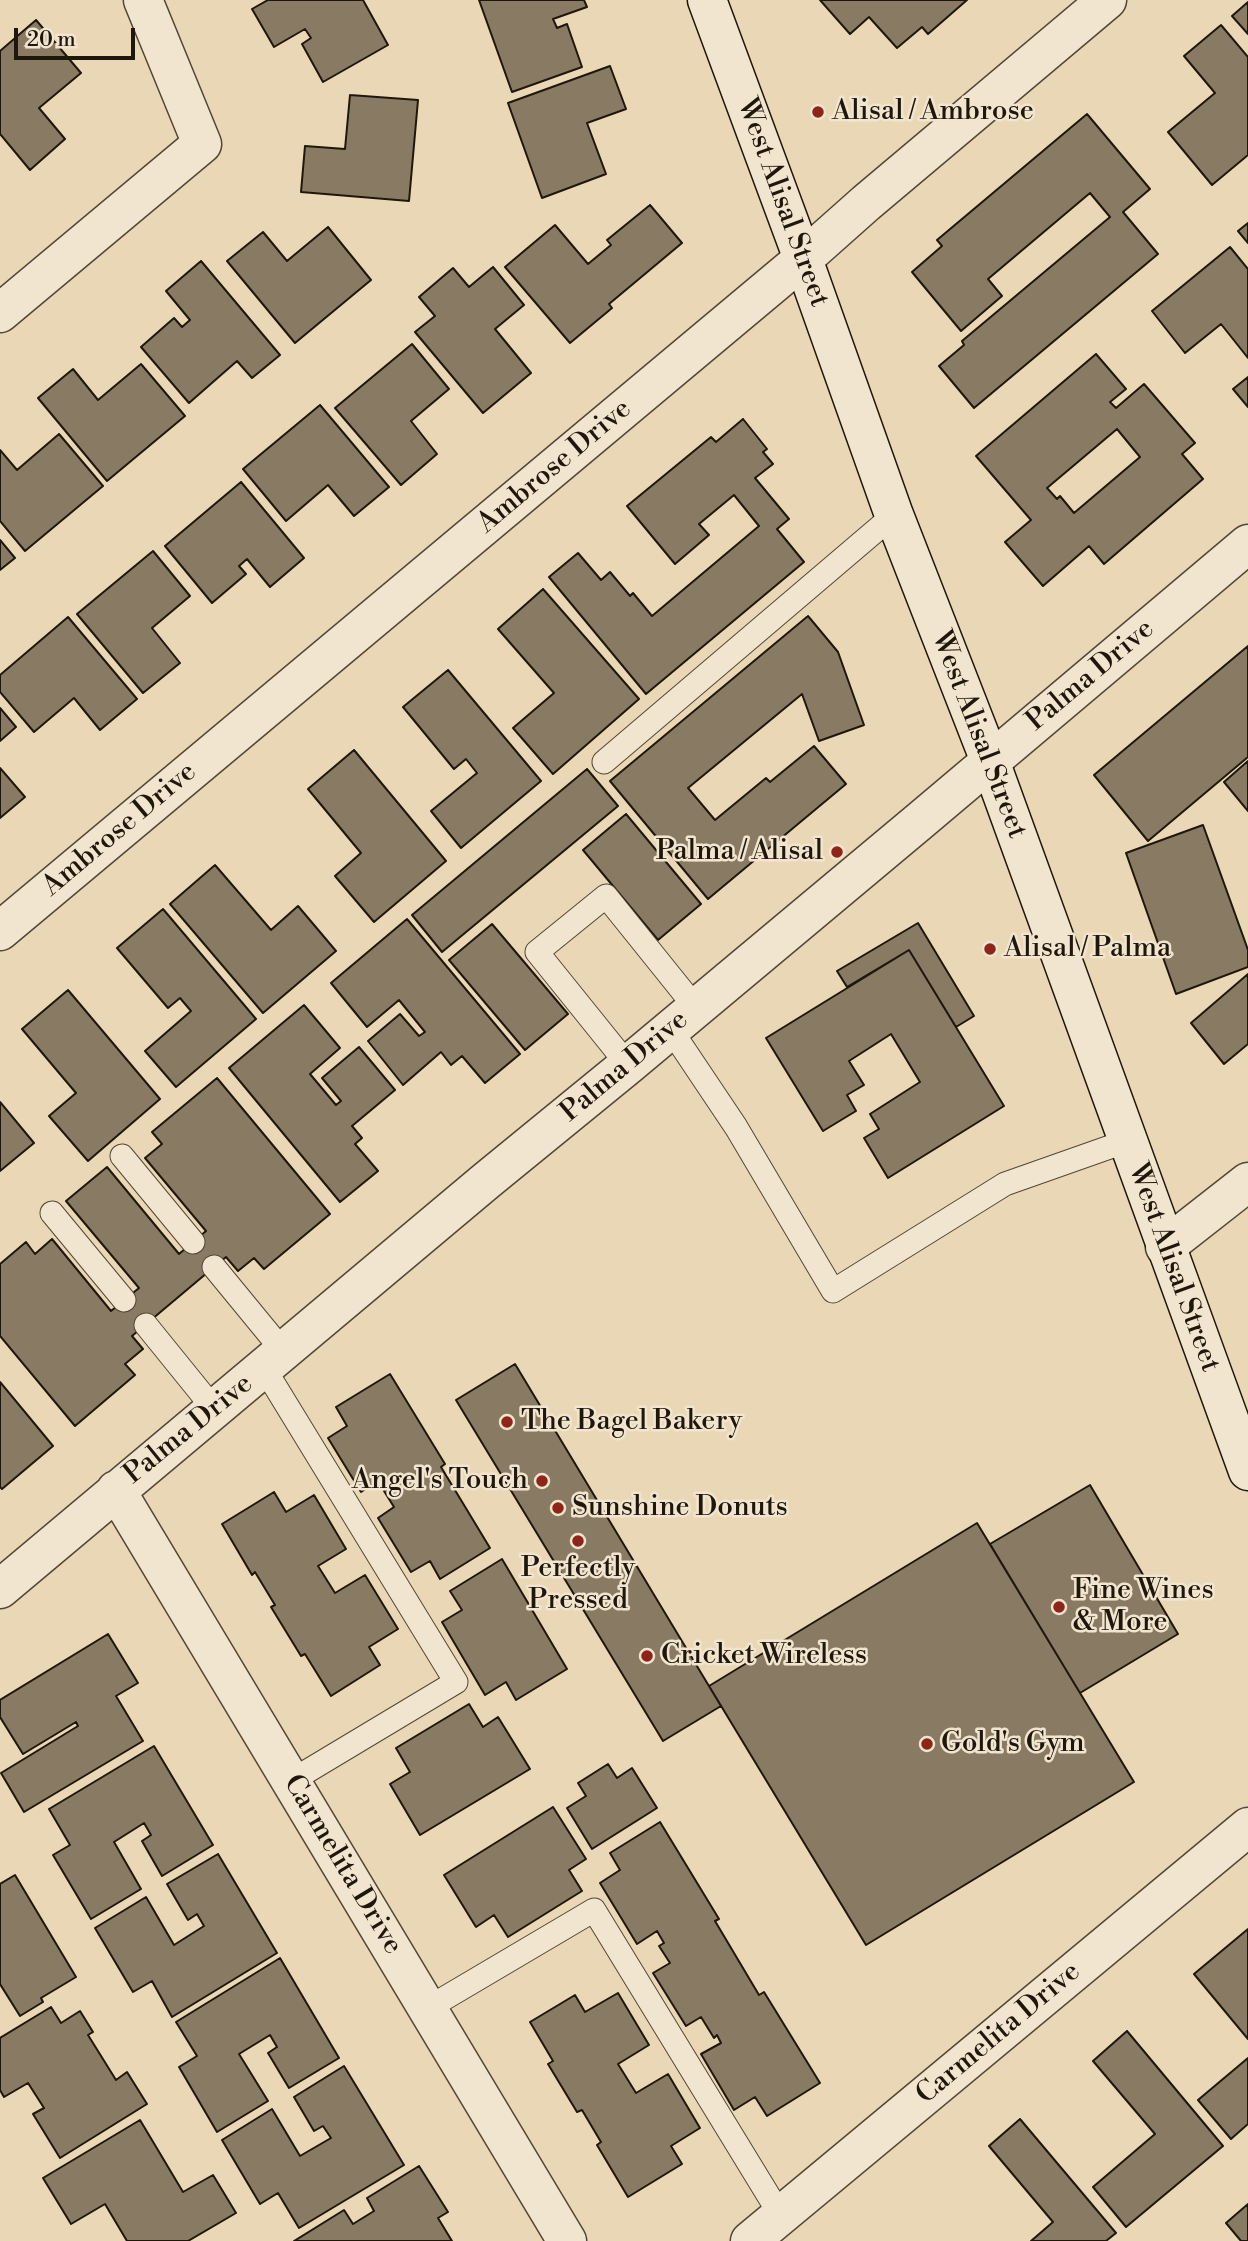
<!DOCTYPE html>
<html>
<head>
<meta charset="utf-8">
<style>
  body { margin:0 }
  #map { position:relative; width:1248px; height:2241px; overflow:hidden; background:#ead7b5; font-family:"Libre Bodoni",serif }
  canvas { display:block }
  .scale { position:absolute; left:14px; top:28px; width:121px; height:32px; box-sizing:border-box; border:4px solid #1f170b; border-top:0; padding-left:9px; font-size:21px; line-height:24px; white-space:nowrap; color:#1f170b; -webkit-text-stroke:5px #f1e5cf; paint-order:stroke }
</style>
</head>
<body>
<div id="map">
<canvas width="1248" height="2241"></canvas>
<div class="scale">20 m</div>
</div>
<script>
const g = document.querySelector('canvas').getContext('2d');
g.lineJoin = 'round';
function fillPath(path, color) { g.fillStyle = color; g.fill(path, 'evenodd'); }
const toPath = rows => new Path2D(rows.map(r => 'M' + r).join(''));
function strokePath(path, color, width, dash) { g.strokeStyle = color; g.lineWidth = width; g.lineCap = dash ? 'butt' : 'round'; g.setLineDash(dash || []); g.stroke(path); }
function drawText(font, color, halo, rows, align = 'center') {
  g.font = font + ' "Libre Bodoni",serif'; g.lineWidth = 5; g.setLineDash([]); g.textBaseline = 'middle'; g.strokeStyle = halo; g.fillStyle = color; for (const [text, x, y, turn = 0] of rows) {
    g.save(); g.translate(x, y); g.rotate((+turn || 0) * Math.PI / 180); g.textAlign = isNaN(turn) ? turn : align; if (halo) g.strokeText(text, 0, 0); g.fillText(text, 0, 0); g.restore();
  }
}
const building = toPath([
  [268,0,363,0,388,45,323,82,302,44,311,38,305,29,274,47,252,9,268,0],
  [479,0,584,0,587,7,553,19,557,28,567,24,582,67,512,92,479,0],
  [820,0,967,0,928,34,922,27,897,48,869,17,850,34,820,0],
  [1248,2,1248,34,1232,16,1248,2],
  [36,20,81,73,39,108,65,139,30,170,0,134,0,51,36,20],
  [1221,25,1248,57,1248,155,1212,185,1168,132,1215,93,1184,56,1221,25],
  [610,66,626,109,587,123,606,174,542,198,508,103,610,66],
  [350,95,418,100,409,201,301,192,305,146,345,149,350,95],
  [1087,114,1150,189,1123,212,1158,254,974,408,939,366,964,345,962,341,1110,217,1090,193,988,279,1002,296,961,331,912,272,942,246,937,240,1087,114],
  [650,205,682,243,609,304,612,308,570,343,505,267,555,225,588,264,611,245,607,240,650,205],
  [1248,223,1248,243,1238,231,1248,223],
  [328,227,371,280,295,343,227,261,263,232,287,261,328,227],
  [1230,247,1248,269,1248,358,1221,324,1185,353,1152,311,1230,247],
  [201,261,280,355,252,378,237,361,189,403,141,347,174,318,182,327,190,320,166,291,201,261],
  [493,267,524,305,495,329,531,373,483,413,415,332,435,316,419,297,453,268,469,287,493,267],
  [412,344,449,389,411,421,437,454,401,485,335,408,412,344],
  [1096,354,1126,389,1110,402,1116,408,1144,384,1195,443,1182,454,1203,479,1104,564,1089,546,1043,586,1005,542,1031,520,976,456,1096,354],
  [1117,429,1140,457,1074,513,1060,496,1057,499,1047,488,1117,429],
  [141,364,185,416,107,481,38,398,73,369,98,400,141,364],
  [1248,377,1248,407,1233,389,1248,377],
  [320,405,389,487,354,516,328,485,286,521,243,469,320,405],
  [743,419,767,449,763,452,773,464,755,478,789,519,777,529,804,562,646,694,549,577,578,553,601,580,610,572,630,596,633,593,652,616,759,526,734,495,699,524,709,535,675,564,627,506,711,437,716,442,743,419],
  [59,434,103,486,25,551,0,521,0,450,17,470,59,434],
  [241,482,304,558,270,587,247,559,239,566,246,574,212,603,165,546,241,482],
  [0,540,15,558,0,570,0,540],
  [153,551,190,596,152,628,180,663,143,693,77,614,153,551],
  [543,589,639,699,553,774,513,728,554,693,498,629,543,589],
  [808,616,838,652,864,725,819,741,802,694,688,788,715,820,766,778,770,782,814,746,846,784,708,899,610,781,808,616],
  [68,617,137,699,100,730,74,698,34,732,0,692,0,675,68,617],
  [1248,646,1248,757,1148,841,1094,775,1248,646],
  [448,670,541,781,461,848,431,811,477,773,466,759,454,769,403,707,448,670],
  [0,708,16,727,0,741,0,708],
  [354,750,446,861,374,922,335,876,361,853,308,789,354,750],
  [1248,761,1248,811,1224,782,1248,761],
  [0,768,25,797,0,818,0,768],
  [587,769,618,806,442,952,412,915,587,769],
  [626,814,701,904,658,940,583,850,626,814],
  [1203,825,1248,950,1248,967,1176,994,1126,853,1203,825],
  [215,865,271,930,298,906,336,951,263,1013,170,904,215,865],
  [163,909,256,1019,176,1087,145,1051,191,1011,180,998,168,1008,117,948,163,909],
  [407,919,520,1054,485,1083,462,1056,451,1065,441,1052,403,1085,368,1041,400,1014,419,1036,425,1032,399,1000,367,1027,331,983,407,919],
  [918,923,974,1016,956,1027,909,950,847,987,837,971,918,923],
  [492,924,568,1014,525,1050,449,960,492,924],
  [909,950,1004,1106,888,1178,864,1138,879,1129,870,1114,920,1082,891,1034,849,1061,864,1085,847,1095,856,1111,823,1131,766,1038,909,950],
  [1248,974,1248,1044,1224,1064,1191,1023,1248,974],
  [68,990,160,1099,88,1161,49,1116,76,1093,22,1029,68,990],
  [304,1005,340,1048,310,1074,336,1105,341,1101,322,1078,359,1047,395,1090,352,1126,362,1138,355,1144,378,1171,340,1202,229,1068,304,1005],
  [217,1078,330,1214,264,1269,254,1258,238,1271,226,1257,214,1267,132,1336,143,1349,125,1364,135,1375,75,1426,0,1336,0,1264,26,1242,35,1254,52,1239,111,1311,139,1288,66,1201,107,1167,179,1254,206,1231,145,1158,162,1144,152,1132,217,1078],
  [0,1102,34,1143,0,1171,0,1102],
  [515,1364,721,1706,663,1741,456,1400,515,1364],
  [390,1374,445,1464,441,1467,490,1548,440,1579,430,1561,411,1572,378,1518,394,1507,384,1491,389,1488,382,1478,361,1492,328,1438,347,1426,336,1407,390,1374],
  [0,1382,53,1446,2,1489,0,1487,0,1382],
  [1090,1485,1178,1634,1080,1693,990,1544,1090,1485],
  [274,1492,286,1512,314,1495,346,1549,318,1566,335,1593,365,1575,398,1629,369,1647,380,1665,331,1696,305,1654,301,1656,271,1607,275,1605,255,1572,252,1575,222,1524,274,1492],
  [977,1523,1134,1782,866,1945,709,1686,977,1523],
  [502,1559,567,1669,516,1700,506,1682,485,1695,442,1622,462,1610,450,1591,502,1559],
  [108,1634,138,1683,116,1696,143,1741,24,1812,1,1773,78,1726,76,1722,23,1754,0,1717,0,1700,108,1634],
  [469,1704,483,1727,498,1717,530,1769,420,1835,390,1784,410,1772,396,1748,469,1704],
  [154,1746,213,1845,162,1876,142,1841,151,1835,144,1823,114,1842,141,1889,91,1919,53,1855,70,1845,49,1809,154,1746],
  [608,1764,617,1778,632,1768,657,1808,592,1849,567,1808,586,1796,578,1783,608,1764],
  [553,1807,586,1859,569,1870,582,1891,508,1937,494,1915,476,1927,444,1875,553,1807],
  [660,1822,719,1919,715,1921,759,1995,764,1992,820,2083,767,2116,755,2097,734,2110,701,2054,721,2043,717,2035,714,2038,701,2017,686,2026,653,1973,670,1963,659,1946,664,1943,657,1931,637,1944,600,1883,620,1870,610,1853,660,1822],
  [218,1854,277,1953,172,2017,152,1981,133,1992,95,1928,146,1897,174,1945,204,1926,197,1914,188,1920,167,1884,218,1854],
  [15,1875,76,1977,41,1998,43,2002,20,2016,0,1984,0,1884,15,1875],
  [1248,1929,1248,2039,1194,1974,1248,1929],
  [280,1958,339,2058,289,2088,268,2053,277,2047,270,2035,239,2054,268,2101,217,2132,179,2067,197,2056,176,2022,280,1958],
  [618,1993,649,2045,618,2064,636,2093,668,2074,700,2128,671,2146,682,2164,628,2197,597,2145,601,2142,582,2110,577,2112,548,2064,553,2061,530,2022,575,1995,585,2012,618,1993],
  [51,2007,61,2023,80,2011,93,2032,88,2035,116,2080,127,2072,147,2104,60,2158,33,2114,44,2108,28,2083,4,2097,0,2090,0,2038,51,2007],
  [1127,2031,1223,2146,1126,2227,1093,2187,1155,2134,1093,2061,1127,2031],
  [1248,2058,1248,2124,1231,2139,1198,2100,1248,2058],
  [344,2066,404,2165,299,2228,278,2193,260,2204,222,2140,272,2109,300,2156,331,2138,323,2126,314,2131,294,2097,344,2066],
  [1020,2119,1116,2233,1106,2241,1031,2241,1053,2222,989,2146,1020,2119],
  [140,2120,183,2192,213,2175,236,2213,188,2241,127,2241,105,2204,71,2224,43,2178,140,2120],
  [419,2166,448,2212,438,2218,452,2241,294,2241,344,2210,353,2224,374,2211,367,2198,419,2166],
  [1248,2204,1248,2241,1241,2241,1226,2223,1248,2204]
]);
fillPath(building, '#897b63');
strokePath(building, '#1f170b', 2);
const lane = toPath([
  [604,762,894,515],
  [671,1030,736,1127,833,1291,1005,1184,1127,1141],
  [628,1065,537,952,606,896,696,1008],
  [122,1156,193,1242],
  [52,1213,124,1300],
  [214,1267,283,1351],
  [146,1325,214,1409],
  [264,1368,456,1682,291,1781],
  [428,2008,594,1910,781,2216]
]);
const street = toPath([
  [0,313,202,144,143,0],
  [0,931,803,259,866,203,1107,0],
  [1165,1247,1248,1182],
  [116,1490,567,2241],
  [0,1589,486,1181,628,1065,921,820,1248,544],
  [750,2241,1248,1827]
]);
const secondary = toPath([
  [707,0,803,259,894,515,990,761,1248,1471]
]);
strokePath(lane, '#524736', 25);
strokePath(street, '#524736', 41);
strokePath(secondary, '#1f170b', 41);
strokePath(lane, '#f1e5cf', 23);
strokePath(street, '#f1e5cf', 38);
strokePath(secondary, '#f1e5cf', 38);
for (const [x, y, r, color] of [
  [818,112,7,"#8f2418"],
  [837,852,7,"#8f2418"],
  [990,949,7,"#8f2418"],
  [507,1422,7,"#8f2418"],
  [542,1481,7,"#8f2418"],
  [558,1508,7,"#8f2418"],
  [578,1541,7,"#8f2418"],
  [1059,1607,7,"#8f2418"],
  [647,1656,7,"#8f2418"],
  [927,1744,7,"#8f2418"]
]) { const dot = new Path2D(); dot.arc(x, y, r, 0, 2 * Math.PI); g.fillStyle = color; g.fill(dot); strokePath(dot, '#f1e5cf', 2.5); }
drawText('28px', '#1f170b', '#f1e5cf', [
  ["Alisal / Ambrose",832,112],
  ["Palma / Alisal",823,852,"right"],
  ["Alisal / Palma",1004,949],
  ["The Bagel Bakery",521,1422],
  ["Angel's Touch",528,1481,"right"],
  ["Sunshine Donuts",572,1508],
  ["Perfectly",578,1569,"center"],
  ["Pressed",578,1601,"center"],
  ["Fine Wines",1073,1591],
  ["& More",1073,1623],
  ["Cricket Wireless",661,1656],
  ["Gold's Gym",941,1744]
], 'left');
drawText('28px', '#1f170b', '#f1e5cf', [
  ["West Alisal Street",782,203,70],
  ["Ambrose Drive",555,467,-40],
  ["Palma Drive",1091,676,-40],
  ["West Alisal Street",978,735,69],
  ["Ambrose Drive",120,830,-40],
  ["Palma Drive",625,1067,-40],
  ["West Alisal Street",1173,1268,70],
  ["Palma Drive",189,1430,-39],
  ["Carmelita Drive",342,1865,59],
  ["Carmelita Drive",999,2034,-40]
]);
</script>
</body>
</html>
